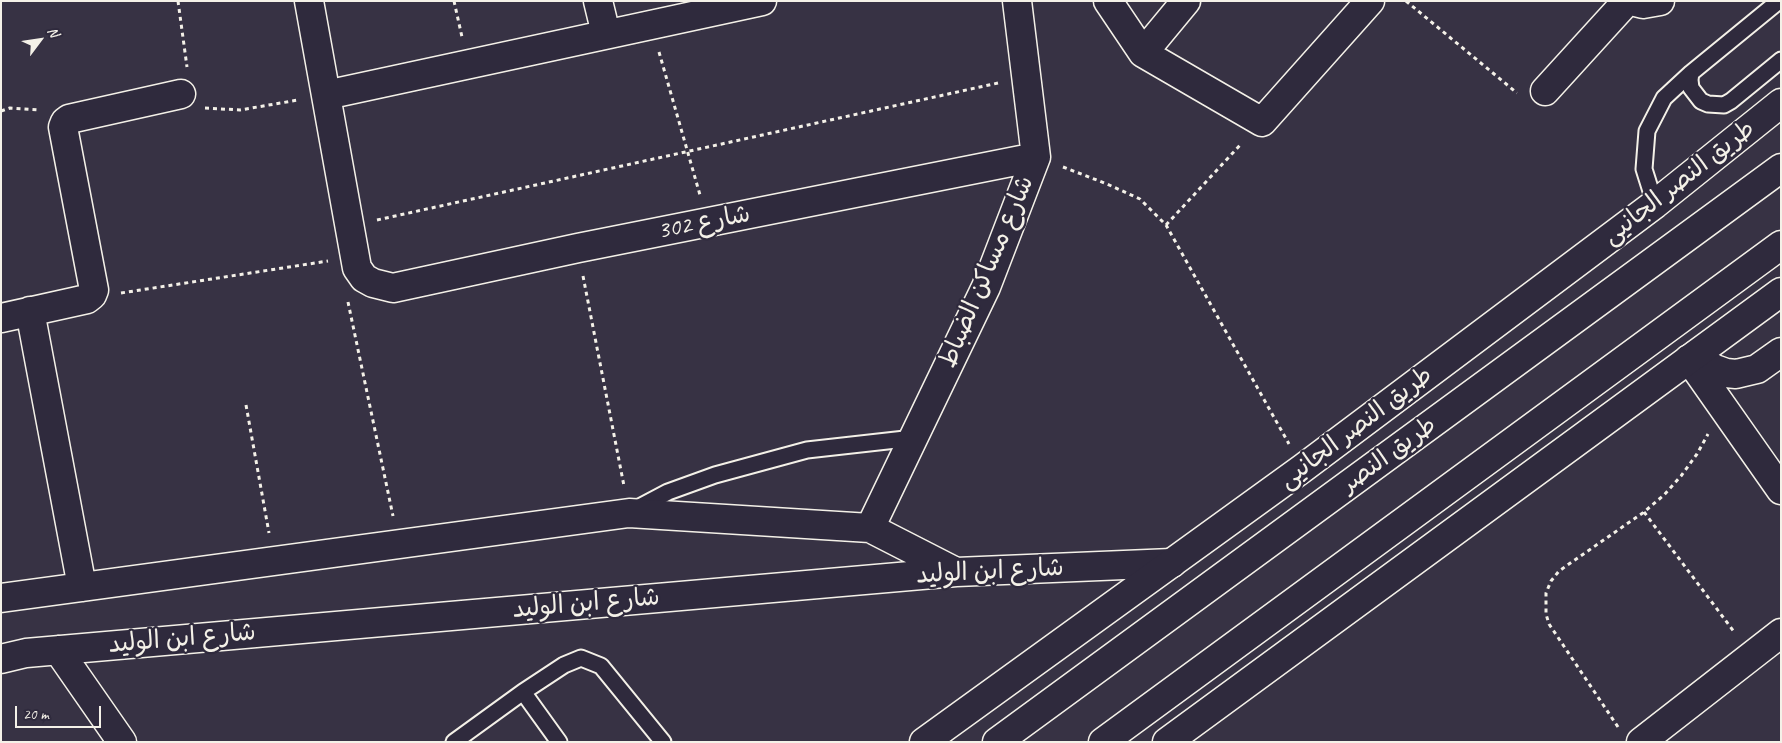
<!DOCTYPE html>
<html>
<head>
<meta charset="utf-8">
<style>
  body { margin:0 }
  #map { position:relative; width:1782px; height:743px; overflow:hidden; background:#373244; font-family:Caveat,sans-serif }
  canvas { display:block }
  .frame { position:absolute; inset:0; border:2px solid #f4f1e8; pointer-events:none }
  .north { position:absolute; left:15px; top:15px; width:50px; height:50px; -webkit-text-stroke:4px #2f2a3d; paint-order:stroke; rotate:59deg; font-size:14px; font-weight:700; line-height:20px; text-align:center; color:#f4f1e8 }
  .north::after { content:''; display:block; margin:auto; width:18px; height:22px; background:#f4f1e8; clip-path:polygon(50% 0,100% 100%,50% 72%,0 100%) }
  .scale { position:absolute; left:15px; top:706px; width:86px; height:22px; box-sizing:border-box; border:2px solid #f4f1e8; border-top:0; padding-left:6px; font-size:15px; line-height:18px; white-space:nowrap; color:#f4f1e8; -webkit-text-stroke:4px #2f2a3d; paint-order:stroke }
</style>
</head>
<body>
<div id="map">
<canvas width="1782" height="743"></canvas>
<div class="frame"></div>
<div class="north">N</div>
<div class="scale">20 m</div>
</div>
<script>
const g = document.querySelector('canvas').getContext('2d');
g.lineJoin = 'round';
const toPath = rows => new Path2D(rows.map(r => 'M' + r).join(''));
function strokePath(path, color, width, dash) { g.strokeStyle = color; g.lineWidth = width; g.lineCap = dash ? 'butt' : 'round'; g.setLineDash(dash || []); g.stroke(path); }
function drawText(font, color, halo, rows, align = 'center') {
  g.font = font + ' Caveat,"Playpen Sans Arabic",sans-serif'; g.lineWidth = 4.5; g.setLineDash([]); g.textBaseline = 'middle'; g.strokeStyle = halo; g.fillStyle = color; for (const [text, x, y, turn = 0] of rows) {
    g.save(); g.translate(x, y); g.rotate((+turn || 0) * Math.PI / 180); g.textAlign = isNaN(turn) ? turn : align; if (halo) g.strokeText(text, 0, 0); g.fillText(text, 0, 0); g.restore();
  }
}
const lane = toPath([
  [1779,1,1691,73,1690,80,1691,88,1701,101,1708,104,1724,105,1731,101,1781,60],
  [1655,204,1644,169,1647,131,1664,98,1691,73],
  [634,510,668,492,715,475,807,450,914,438],
  [523,692,559,742],
  [454,742,523,692,564,665,581,658,601,666,663,742]
]);
const street = toPath([
  [309,1,357,268,364,278,373,283,393,288,578,248,1036,157],
  [598,1,606,34],
  [1108,1,1143,53,1262,122,1370,1],
  [1631,1,1643,4,1660,1],
  [1143,53,1186,1],
  [1545,91,1627,1],
  [326,95,762,1],
  [30,311,82,587],
  [1,318,87,299,92,295,94,290,63,127,65,122,69,119,181,94],
  [1697,354,1704,362,1715,369,1726,373,1736,374,1757,369,1781,352],
  [1689,359,1781,490],
  [870,528,986,287,1036,157,1017,1],
  [1,598,629,513,870,528,956,572],
  [58,650,122,742],
  [1,659,26,653,956,572,1172,563],
  [1641,742,1781,633]
]);
const secondary = toPath([
  [924,742,1303,468,1655,204,1781,103],
  [1167,742,1781,292]
]);
const highway = toPath([
  [997,742,1781,168],
  [1103,742,1781,245]
]);
strokePath(lane, '#f4f1e8', 19);
strokePath(street, '#f4f1e8', 31);
strokePath(secondary, '#f4f1e8', 31);
strokePath(highway, '#f4f1e8', 31);
strokePath(toPath([
  [178,1,187,67],
  [454,1,462,37],
  [1406,1,1517,93],
  [659,52,700,195],
  [205,108,240,110,298,100],
  [1,111,10,108,40,110],
  [1063,167,1107,184,1140,199,1166,225,1289,444],
  [377,220,998,83],
  [1166,225,1242,143],
  [583,276,624,486],
  [121,293,328,261],
  [348,302,393,516],
  [246,405,269,533],
  [1644,512,1735,633],
  [1618,727,1549,624,1546,614,1546,593,1551,581,1559,571,1644,512,1664,495,1681,476,1697,454,1708,434]
]), '#f4f1e8', 3, [4, 4]);
strokePath(lane, '#2f2a3d', 15);
strokePath(street, '#2f2a3d', 28);
strokePath(secondary, '#2f2a3d', 28);
strokePath(highway, '#2f2a3d', 28);
drawText('25px', '#f4f1e8', '#2f2a3d', [
  ["طريق النصر الجانيى",1679,183,-38],
  ["شارع 302",704,223,-11],
  ["شارع مساكن الضباط",987,272,-67],
  ["طريق النصر الجانيى",1356,428,-37],
  ["طريق النصر",1389,455,-36],
  ["شارع ابن الوليد",990,572,-3],
  ["شارع ابن الوليد",586,604,-5],
  ["شارع ابن الوليد",182,639,-5]
]);
</script>
</body>
</html>
